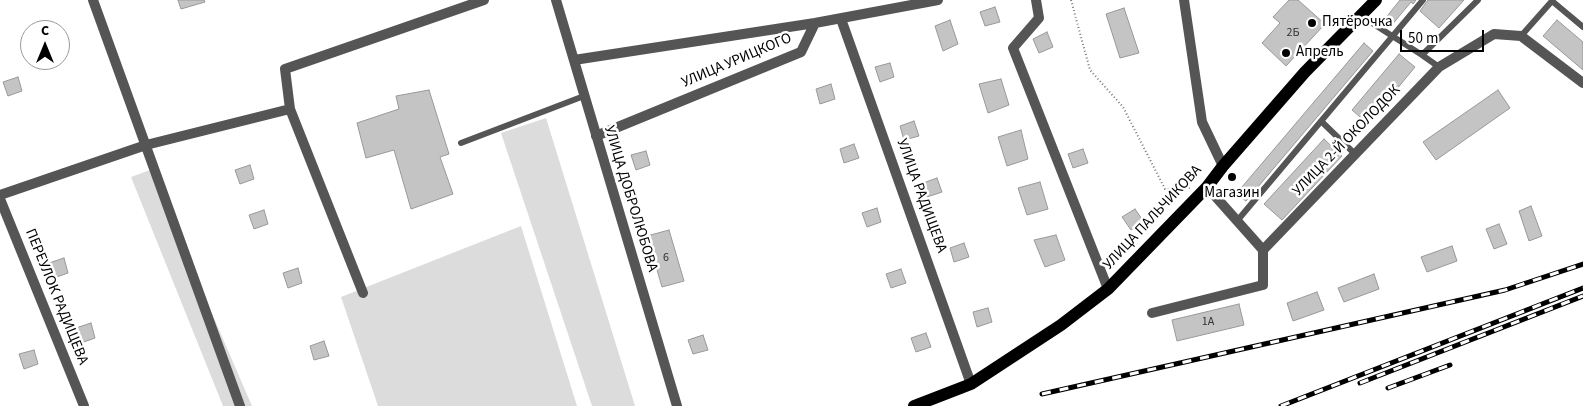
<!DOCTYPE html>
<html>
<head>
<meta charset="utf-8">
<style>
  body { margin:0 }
  #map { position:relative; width:1583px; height:406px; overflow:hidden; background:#fff; font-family:"Source Sans 3",sans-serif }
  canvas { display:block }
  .north { position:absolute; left:20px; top:20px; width:50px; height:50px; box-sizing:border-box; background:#fff; border:1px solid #999; border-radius:50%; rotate:0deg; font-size:14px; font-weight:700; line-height:20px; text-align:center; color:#000 }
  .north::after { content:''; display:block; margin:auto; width:18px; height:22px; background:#000; clip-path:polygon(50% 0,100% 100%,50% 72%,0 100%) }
  .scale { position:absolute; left:1400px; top:30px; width:84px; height:22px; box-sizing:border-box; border:2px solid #000; border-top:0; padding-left:6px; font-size:15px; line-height:18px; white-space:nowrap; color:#000; -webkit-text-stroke:4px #fff; paint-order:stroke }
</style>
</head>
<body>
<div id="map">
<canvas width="1583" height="406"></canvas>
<div class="north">С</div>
<div class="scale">50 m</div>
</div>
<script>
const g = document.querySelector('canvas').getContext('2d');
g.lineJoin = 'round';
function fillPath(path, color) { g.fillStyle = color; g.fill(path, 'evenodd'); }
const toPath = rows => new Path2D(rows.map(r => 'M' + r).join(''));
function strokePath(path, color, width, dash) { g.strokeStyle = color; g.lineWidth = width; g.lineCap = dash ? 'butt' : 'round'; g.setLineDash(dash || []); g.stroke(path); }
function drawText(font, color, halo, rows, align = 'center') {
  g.font = font + ' "Source Sans 3",sans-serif'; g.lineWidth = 5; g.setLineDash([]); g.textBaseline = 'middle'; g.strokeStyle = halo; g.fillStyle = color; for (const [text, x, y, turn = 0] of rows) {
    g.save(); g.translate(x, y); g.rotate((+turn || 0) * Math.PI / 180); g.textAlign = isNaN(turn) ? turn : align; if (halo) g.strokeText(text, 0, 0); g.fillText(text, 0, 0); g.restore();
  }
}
fillPath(toPath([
  [546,118,635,406,592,406,501,133],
  [150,170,252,406,223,406,131,177],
  [521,226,577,406,378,406,341,297]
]), '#dcdcdc');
const building = toPath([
  [178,0,204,0,205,2,181,9,178,0],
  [1289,0,1298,0,1325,24,1286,66,1262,43,1280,23,1273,17,1289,0],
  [1400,0,1416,0,1413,4,1411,2,1391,26,1384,20,1400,0],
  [1428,0,1464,0,1439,28,1420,11,1428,0],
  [995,7,1000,22,985,26,980,12,995,7],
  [1124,8,1139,53,1120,58,1106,14,1124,8],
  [950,20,958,44,943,51,935,26,950,20],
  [1557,20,1583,42,1583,70,1543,36,1557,20],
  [1047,32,1053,47,1039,53,1033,39,1047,32],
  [1364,43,1373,51,1246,201,1236,194,1364,43],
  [1399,54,1415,67,1368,124,1352,110,1399,54],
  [890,63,894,77,880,82,875,67,890,63],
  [18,77,22,91,8,96,3,82,18,77],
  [1001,79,1009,105,988,113,979,84,1001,79],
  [831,84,835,99,820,104,816,89,831,84],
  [429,90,449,154,440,157,453,194,411,209,394,150,366,158,357,123,399,109,396,96,429,90],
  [1498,90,1510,108,1436,160,1423,142,1498,90],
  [914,121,919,136,904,140,900,126,914,121],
  [1021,130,1028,159,1007,166,998,137,1021,130],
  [1324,139,1342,156,1282,220,1264,204,1324,139],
  [854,144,859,158,844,163,840,149,854,144],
  [1083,149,1088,163,1073,168,1068,154,1083,149],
  [646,151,650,165,636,170,631,155,646,151],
  [250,165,254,179,240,184,235,170,250,165],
  [937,178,942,192,927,197,923,183,937,178],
  [1040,182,1048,209,1027,215,1018,188,1040,182],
  [1531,206,1542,236,1529,241,1519,211,1531,206],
  [877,208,881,222,867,227,862,213,877,208],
  [1135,209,1144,222,1131,230,1122,217,1135,209],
  [264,210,268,224,254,229,249,215,264,210],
  [1499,224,1507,244,1494,249,1486,229,1499,224],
  [669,230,684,281,662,287,647,236,669,230],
  [1056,235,1065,260,1045,267,1034,240,1056,235],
  [964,243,969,257,954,262,950,248,964,243],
  [1452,246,1457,261,1427,272,1421,257,1452,246],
  [64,258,68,273,54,278,49,263,64,258],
  [298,268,302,283,288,288,283,273,298,268],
  [901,269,906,283,891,288,886,274,901,269],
  [1374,274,1379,289,1344,302,1338,288,1374,274],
  [1317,292,1324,310,1293,321,1287,303,1317,292],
  [1239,304,1244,325,1177,341,1172,320,1239,304],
  [988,308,992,322,977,327,973,312,988,308],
  [91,323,95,338,81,343,76,328,91,323],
  [926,333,931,347,916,352,911,338,926,333],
  [703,335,708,350,693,354,688,340,703,335],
  [324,341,329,356,314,360,310,346,324,341],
  [34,350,38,364,24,369,19,354,34,350]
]);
fillPath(building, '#c4c4c4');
strokePath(building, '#999', 1);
strokePath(toPath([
  [1071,0,1090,70,1123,107,1165,189,1190,188]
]), '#777', 2, [1, 2.5]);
strokePath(toPath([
  [1361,16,1422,55,1478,0],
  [1521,36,1552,1,1583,27],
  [1422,55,1439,67],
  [1321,121,1355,154],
  [461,143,584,96],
  [1237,221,1423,0]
]), '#555', 6);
strokePath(toPath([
  [93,0,240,406],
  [556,0,677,406],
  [1036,0,1039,18,1013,48,1108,289],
  [1184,0,1202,122,1223,166],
  [841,19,971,384],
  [574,60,815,23],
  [290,109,363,293],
  [596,136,801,52,815,23,938,0],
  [1207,187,1263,250],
  [0,195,146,145,290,109,285,69,484,0],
  [0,199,84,406],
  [1152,313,1263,285,1263,250,1439,67,1494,34,1521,36,1583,83]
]), '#555', 10);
strokePath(toPath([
  [914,406,971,384,1061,325,1108,289,1207,187,1223,166,1305,72,1376,0]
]), '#000', 12);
const rail = toPath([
  [1360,383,1583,296],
  [1388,388,1450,365],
  [1042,394,1505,290,1583,264],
  [1281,406,1583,288]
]);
strokePath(rail, '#000', 5);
strokePath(rail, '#fff', 3, [9]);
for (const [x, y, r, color] of [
  [1312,23,5,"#000"],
  [1286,53,5,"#000"],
  [1232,177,5,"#000"]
]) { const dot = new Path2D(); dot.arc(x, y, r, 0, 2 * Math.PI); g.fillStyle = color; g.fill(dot); strokePath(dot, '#fff', 2); }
drawText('12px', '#313131', null, [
  ["2Б",1293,33],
  ["6",666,258],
  ["1А",1208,322]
]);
drawText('15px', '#000', '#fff', [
  ["Пятёрочка",1322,23],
  ["Апрель",1296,53],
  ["Магазин",1232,194,"center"]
], 'left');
drawText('15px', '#000', '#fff', [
  ["УЛИЦА УРИЦКОГО",737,61,-23],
  ["УЛИЦА 2-Й ОКОЛОДОК",1347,141,-46],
  ["УЛИЦА РАДИЩЕВА",921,196,70],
  ["УЛИЦА ДОБРОЛЮБОВА",630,199,73],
  ["УЛИЦА ПАЛЬЧИКОВА",1153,218,-47],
  ["ПЕРЕУЛОК РАДИЩЕВА",56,297,68]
]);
</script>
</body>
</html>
